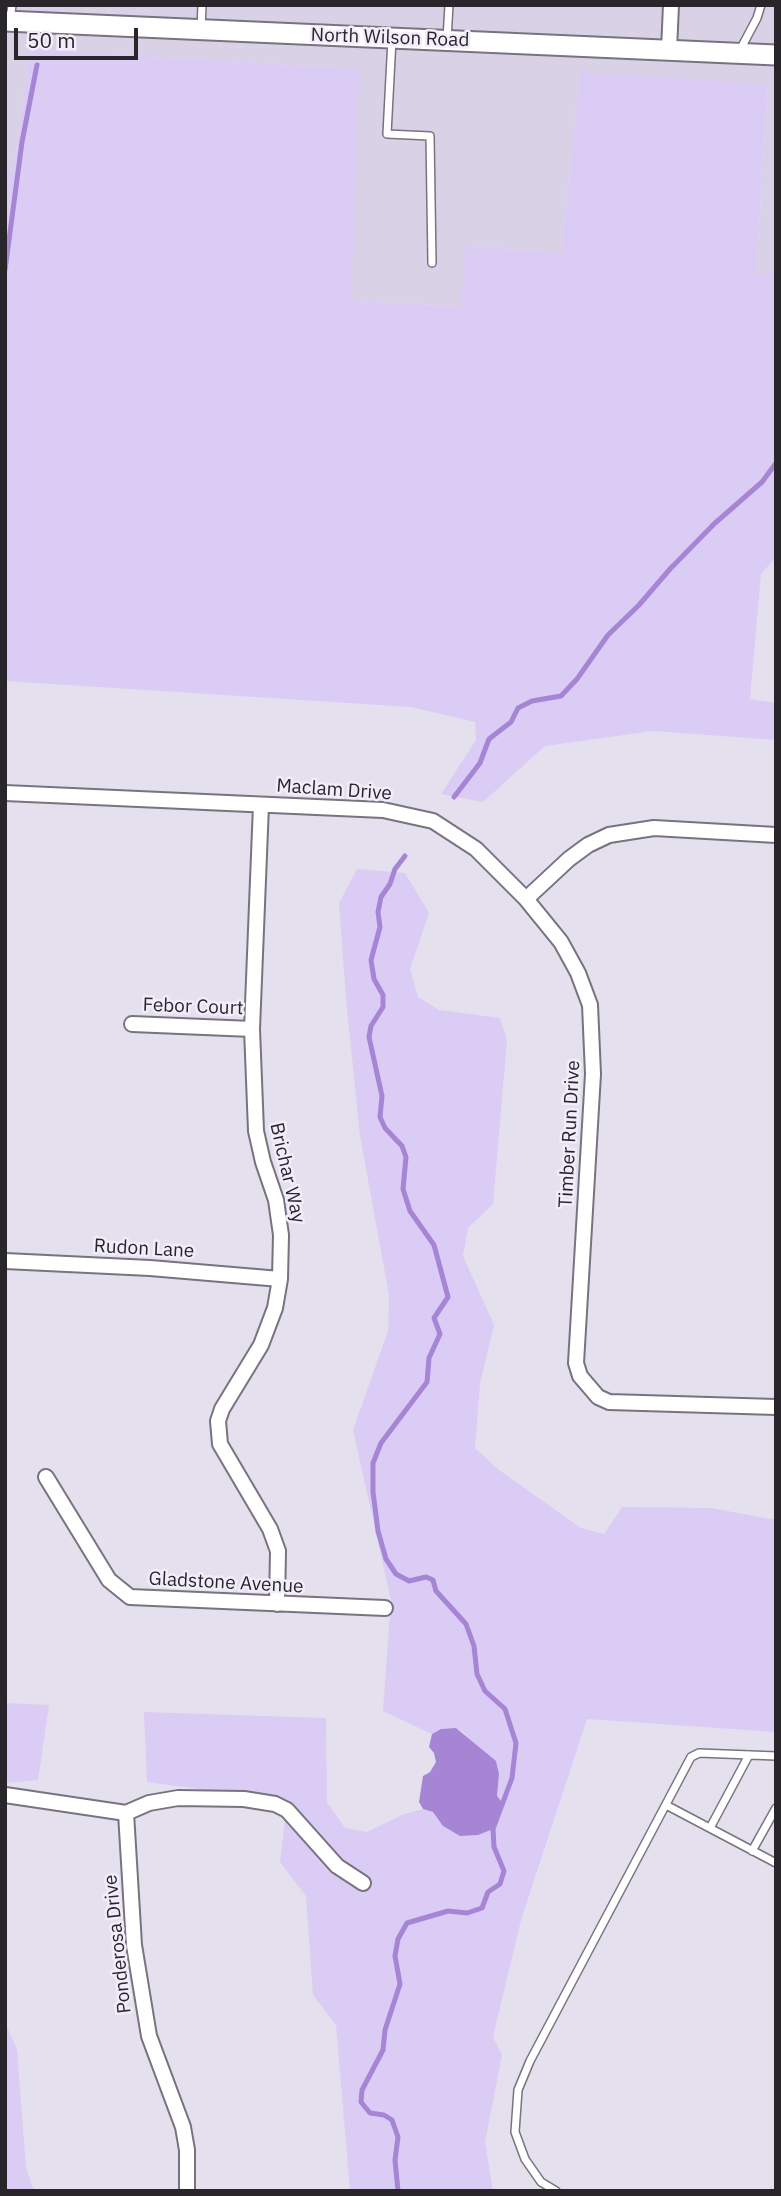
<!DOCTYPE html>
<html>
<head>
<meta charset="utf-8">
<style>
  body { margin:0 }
  #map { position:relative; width:781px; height:2196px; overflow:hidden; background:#e4e0ed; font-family:"IBM Plex Sans",sans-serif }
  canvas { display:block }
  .frame { position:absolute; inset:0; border:7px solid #28262b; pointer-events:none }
  .scale { position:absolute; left:14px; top:28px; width:124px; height:32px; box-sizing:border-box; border:4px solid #28262b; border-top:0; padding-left:9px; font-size:21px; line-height:24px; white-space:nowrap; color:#28262b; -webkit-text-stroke:5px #f2edfa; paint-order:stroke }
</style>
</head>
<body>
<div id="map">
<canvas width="781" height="2196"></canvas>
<div class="frame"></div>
<div class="scale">50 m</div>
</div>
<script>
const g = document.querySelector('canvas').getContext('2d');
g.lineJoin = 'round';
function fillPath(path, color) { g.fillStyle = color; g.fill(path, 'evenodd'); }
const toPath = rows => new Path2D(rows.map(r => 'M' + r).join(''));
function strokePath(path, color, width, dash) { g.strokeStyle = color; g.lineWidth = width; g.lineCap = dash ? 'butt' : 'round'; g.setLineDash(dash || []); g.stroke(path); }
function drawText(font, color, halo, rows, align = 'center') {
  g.font = font + ' "IBM Plex Sans",sans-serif'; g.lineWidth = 5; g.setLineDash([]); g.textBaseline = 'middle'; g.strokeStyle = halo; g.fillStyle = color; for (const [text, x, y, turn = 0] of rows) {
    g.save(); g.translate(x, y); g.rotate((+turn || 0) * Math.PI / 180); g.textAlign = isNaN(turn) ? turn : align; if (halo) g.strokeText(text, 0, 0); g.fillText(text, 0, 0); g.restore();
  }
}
fillPath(toPath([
  [5,5,776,5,776,274,756,274,768,85,580,73,561,253,466,245,462,306,350,301,358,69,30,49,13,175,5,174]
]), '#d9d2e6');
fillPath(toPath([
  [30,49,359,69,351,301,461,306,465,245,561,253,580,72,768,84,756,274,776,274,776,557,761,574,750,699,776,703,776,740,653,731,545,746,483,802,441,794,476,740,475,722,411,707,5,681,5,174,13,174],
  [357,869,405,873,429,913,410,969,418,997,439,1010,500,1018,507,1040,493,1204,468,1228,463,1256,494,1325,480,1384,475,1448,499,1470,581,1528,604,1534,622,1507,711,1508,770,1519,776,1518,776,1732,587,1719,521,1920,493,2037,502,2055,485,2142,493,2191,350,2191,336,2025,313,1995,306,1896,280,1862,287,1801,147,1782,144,1712,326,1718,327,1802,345,1828,367,1832,404,1814,423,1809,433,1812,443,1826,460,1836,497,1796,499,1774,464,1733,456,1728,441,1729,432,1734,383,1711,391,1600,353,1430,388,1331,389,1295,360,1136,346,999,339,903],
  [5,1703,49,1705,38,1780,5,1783],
  [5,2022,17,2050,26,2168,34,2191,5,2191]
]), '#dbccf6');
fillPath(toPath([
  [456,1728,496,1761,499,1774,497,1796,504,1805,493,1829,478,1835,460,1836,443,1826,433,1812,423,1809,419,1802,423,1776,430,1772,436,1762,434,1753,429,1747,432,1734,441,1729]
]), '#a685d5');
strokePath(toPath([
  [5,270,22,142,37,65],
  [454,797,480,763,489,739,511,722,518,708,532,701,561,696,577,679,608,635,639,605,670,569,714,524,762,482,776,463],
  [398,2191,395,2160,398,2137,392,2120,384,2115,370,2113,361,2102,362,2090,383,2050,385,2030,400,1984,395,1956,398,1939,407,1923,448,1911,467,1913,482,1908,488,1892,500,1884,504,1871,494,1847,493,1829,512,1778,516,1743,505,1709,485,1691,477,1674,474,1646,466,1624,436,1591,433,1580,426,1577,409,1581,396,1574,386,1559,378,1531,373,1492,373,1463,381,1443,427,1382,429,1358,440,1334,434,1318,448,1297,434,1245,410,1211,403,1189,406,1157,402,1146,385,1128,380,1117,382,1096,369,1037,371,1026,383,1007,383,995,374,979,371,960,380,927,378,912,381,897,390,884,395,869,405,856]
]), '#a685d5', 5);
const lane = toPath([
  [10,20,12,5],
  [201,29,202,5],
  [392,39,387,134,430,136,432,263],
  [447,39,449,5],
  [739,52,757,18,761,5],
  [666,1805,776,1863],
  [710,1828,749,1755],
  [752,1851,776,1808],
  [556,2191,541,2182,525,2159,515,2132,518,2090,530,2061,691,1757,699,1753,776,1756]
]);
const street = toPath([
  [669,50,671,5],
  [5,793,383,810,433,821,476,849,526,899,561,942,578,973,590,1005,593,1074,576,1363,580,1376,598,1397,609,1402,776,1407],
  [261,805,252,1029,256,1131,263,1162,276,1200,281,1235,280,1279,275,1308,261,1345,222,1409,218,1421,220,1444,270,1529,278,1551,277,1604],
  [526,899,569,859,588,845,609,835,654,828,776,835],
  [132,1024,252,1029],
  [5,1261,150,1268,280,1279],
  [46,1477,109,1580,130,1597,385,1608],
  [5,1795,126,1813],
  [126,1813,134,1945,149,2036,183,2127,187,2150,187,2191],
  [126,1813,149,1803,178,1798,244,1799,275,1804,287,1810,337,1866,363,1883]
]);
const secondary = toPath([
  [5,21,776,55]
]);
strokePath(lane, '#77737f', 10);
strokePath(street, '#77737f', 18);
strokePath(secondary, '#77737f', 23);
strokePath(lane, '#fff', 7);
strokePath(street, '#fff', 14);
strokePath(secondary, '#fff', 19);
drawText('19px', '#28262b', '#f2edfa', [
  ["North Wilson Road",390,38,2],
  ["Maclam Drive",334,790,4],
  ["Febor Court",193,1007,2],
  ["Timber Run Drive",570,1134,-87],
  ["Brichar Way",287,1173,77],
  ["Rudon Lane",144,1249,3],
  ["Gladstone Avenue",226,1583,3],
  ["Ponderosa Drive",118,1944,-96]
]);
</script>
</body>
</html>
